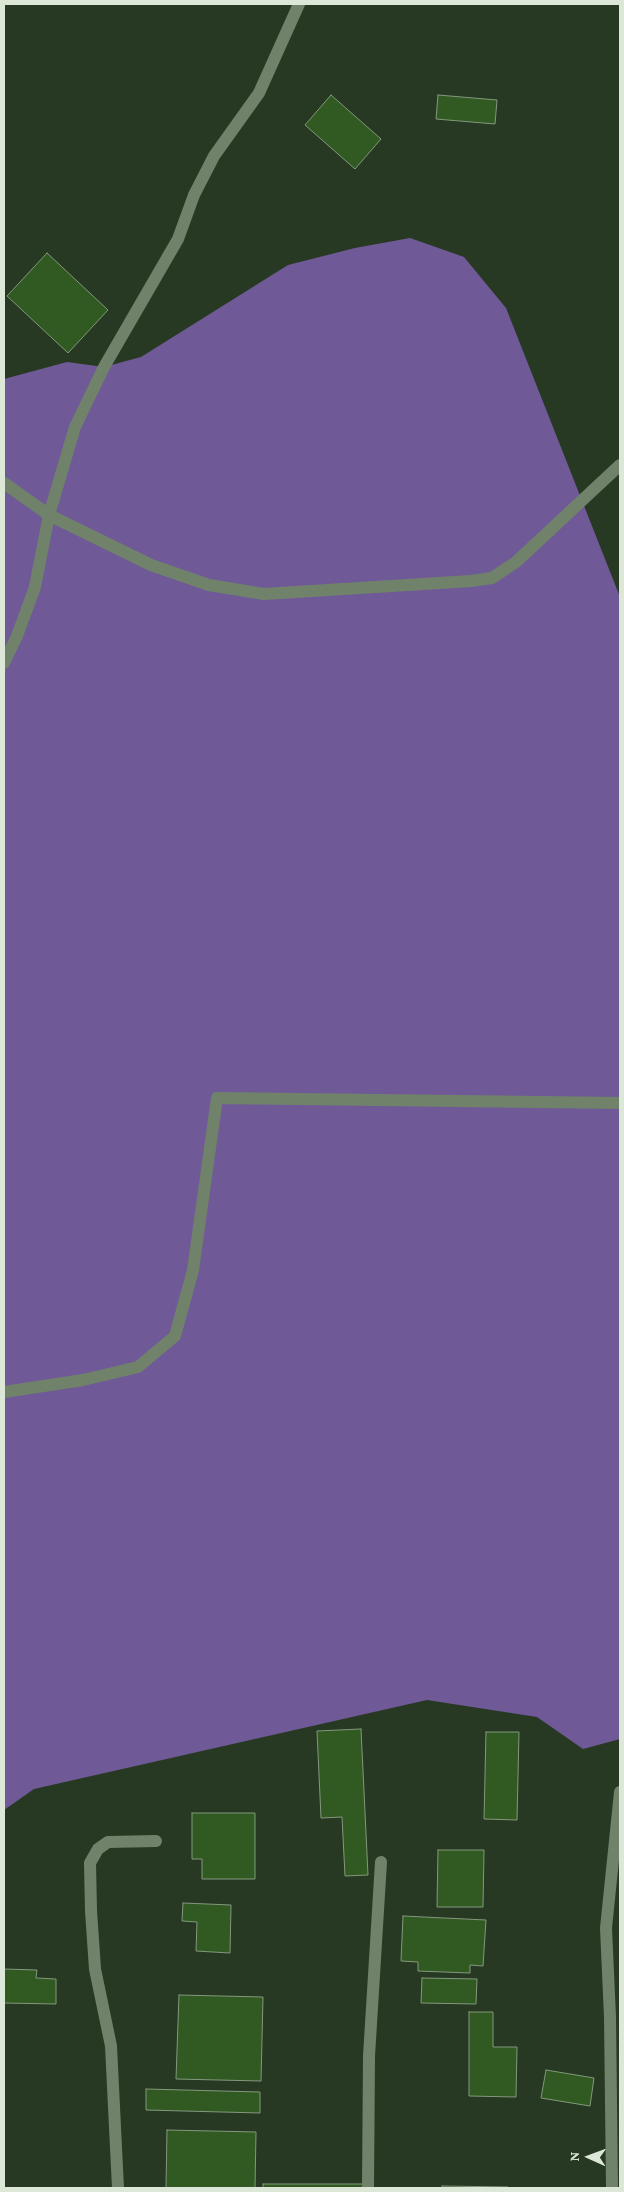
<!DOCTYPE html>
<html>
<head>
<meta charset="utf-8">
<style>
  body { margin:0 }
  #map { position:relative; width:624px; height:2192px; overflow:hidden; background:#283923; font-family:"Crimson Pro",serif }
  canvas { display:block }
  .frame { position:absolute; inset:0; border:5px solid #dce7d8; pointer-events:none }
  .north { position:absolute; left:564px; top:2132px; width:50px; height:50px; -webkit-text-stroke:4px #283923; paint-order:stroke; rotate:272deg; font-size:14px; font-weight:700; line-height:20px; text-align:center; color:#dce7d8 }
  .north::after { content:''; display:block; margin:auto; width:18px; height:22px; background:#dce7d8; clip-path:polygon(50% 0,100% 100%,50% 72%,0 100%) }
</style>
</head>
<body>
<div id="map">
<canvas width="624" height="2192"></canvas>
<div class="frame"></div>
<div class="north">N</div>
</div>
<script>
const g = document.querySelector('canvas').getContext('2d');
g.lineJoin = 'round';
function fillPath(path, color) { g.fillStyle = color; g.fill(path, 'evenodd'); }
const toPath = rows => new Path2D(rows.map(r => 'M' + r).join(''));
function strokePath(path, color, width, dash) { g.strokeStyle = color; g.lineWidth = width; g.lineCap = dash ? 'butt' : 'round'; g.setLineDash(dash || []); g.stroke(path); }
fillPath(toPath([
  [410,238,464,257,506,308,620,597,620,1739,583,1749,537,1717,427,1700,34,1789,4,1810,4,379,67,362,104,367,141,357,288,265,355,248]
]), '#6f5a97');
const building = toPath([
  [331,95,381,139,355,169,305,125,331,95],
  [438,95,497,100,495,124,436,119,438,95],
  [47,253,108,310,68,353,7,296,47,253],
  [361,1729,368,1875,345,1876,342,1817,321,1818,317,1731,361,1729],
  [486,1732,519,1732,517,1820,484,1819,486,1732],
  [192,1813,255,1813,255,1879,202,1879,202,1859,192,1859,192,1813],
  [438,1850,484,1850,483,1907,437,1907,438,1850],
  [183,1903,231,1905,230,1953,196,1951,197,1922,182,1921,183,1903],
  [403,1916,486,1920,483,1966,470,1965,470,1973,418,1971,418,1962,401,1961,403,1916],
  [4,1969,37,1970,36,1978,56,1979,56,2004,4,2003,4,1969],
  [422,1978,477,1979,476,2004,421,2003,422,1978],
  [179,1995,263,1997,261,2081,176,2079,179,1995],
  [469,2012,493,2012,493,2047,517,2047,516,2097,469,2096,469,2012],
  [546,2070,594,2078,590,2106,541,2098,546,2070],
  [146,2089,260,2092,260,2113,146,2110,146,2089],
  [167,2130,256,2132,255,2188,166,2188,167,2130],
  [263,2184,364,2184,364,2188,263,2188,263,2184],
  [442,2186,508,2187,508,2188,442,2188,442,2186]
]);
fillPath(building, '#315a23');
strokePath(building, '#83987d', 1);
strokePath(toPath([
  [4,483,49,515,151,565,209,585,264,594,471,581,492,578,516,562,620,465],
  [4,663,17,636,35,587,49,515,75,427,104,367,178,239,194,195,214,156,259,93,299,4],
  [4,1392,83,1380,138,1367,175,1336,193,1270,217,1098,620,1103],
  [118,2188,111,2046,95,1969,91,1911,90,1863,98,1849,108,1842,156,1841],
  [368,2188,369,2056,381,1862],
  [612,2188,610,2017,606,1928,620,1792]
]), '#70836a', 12);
</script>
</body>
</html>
